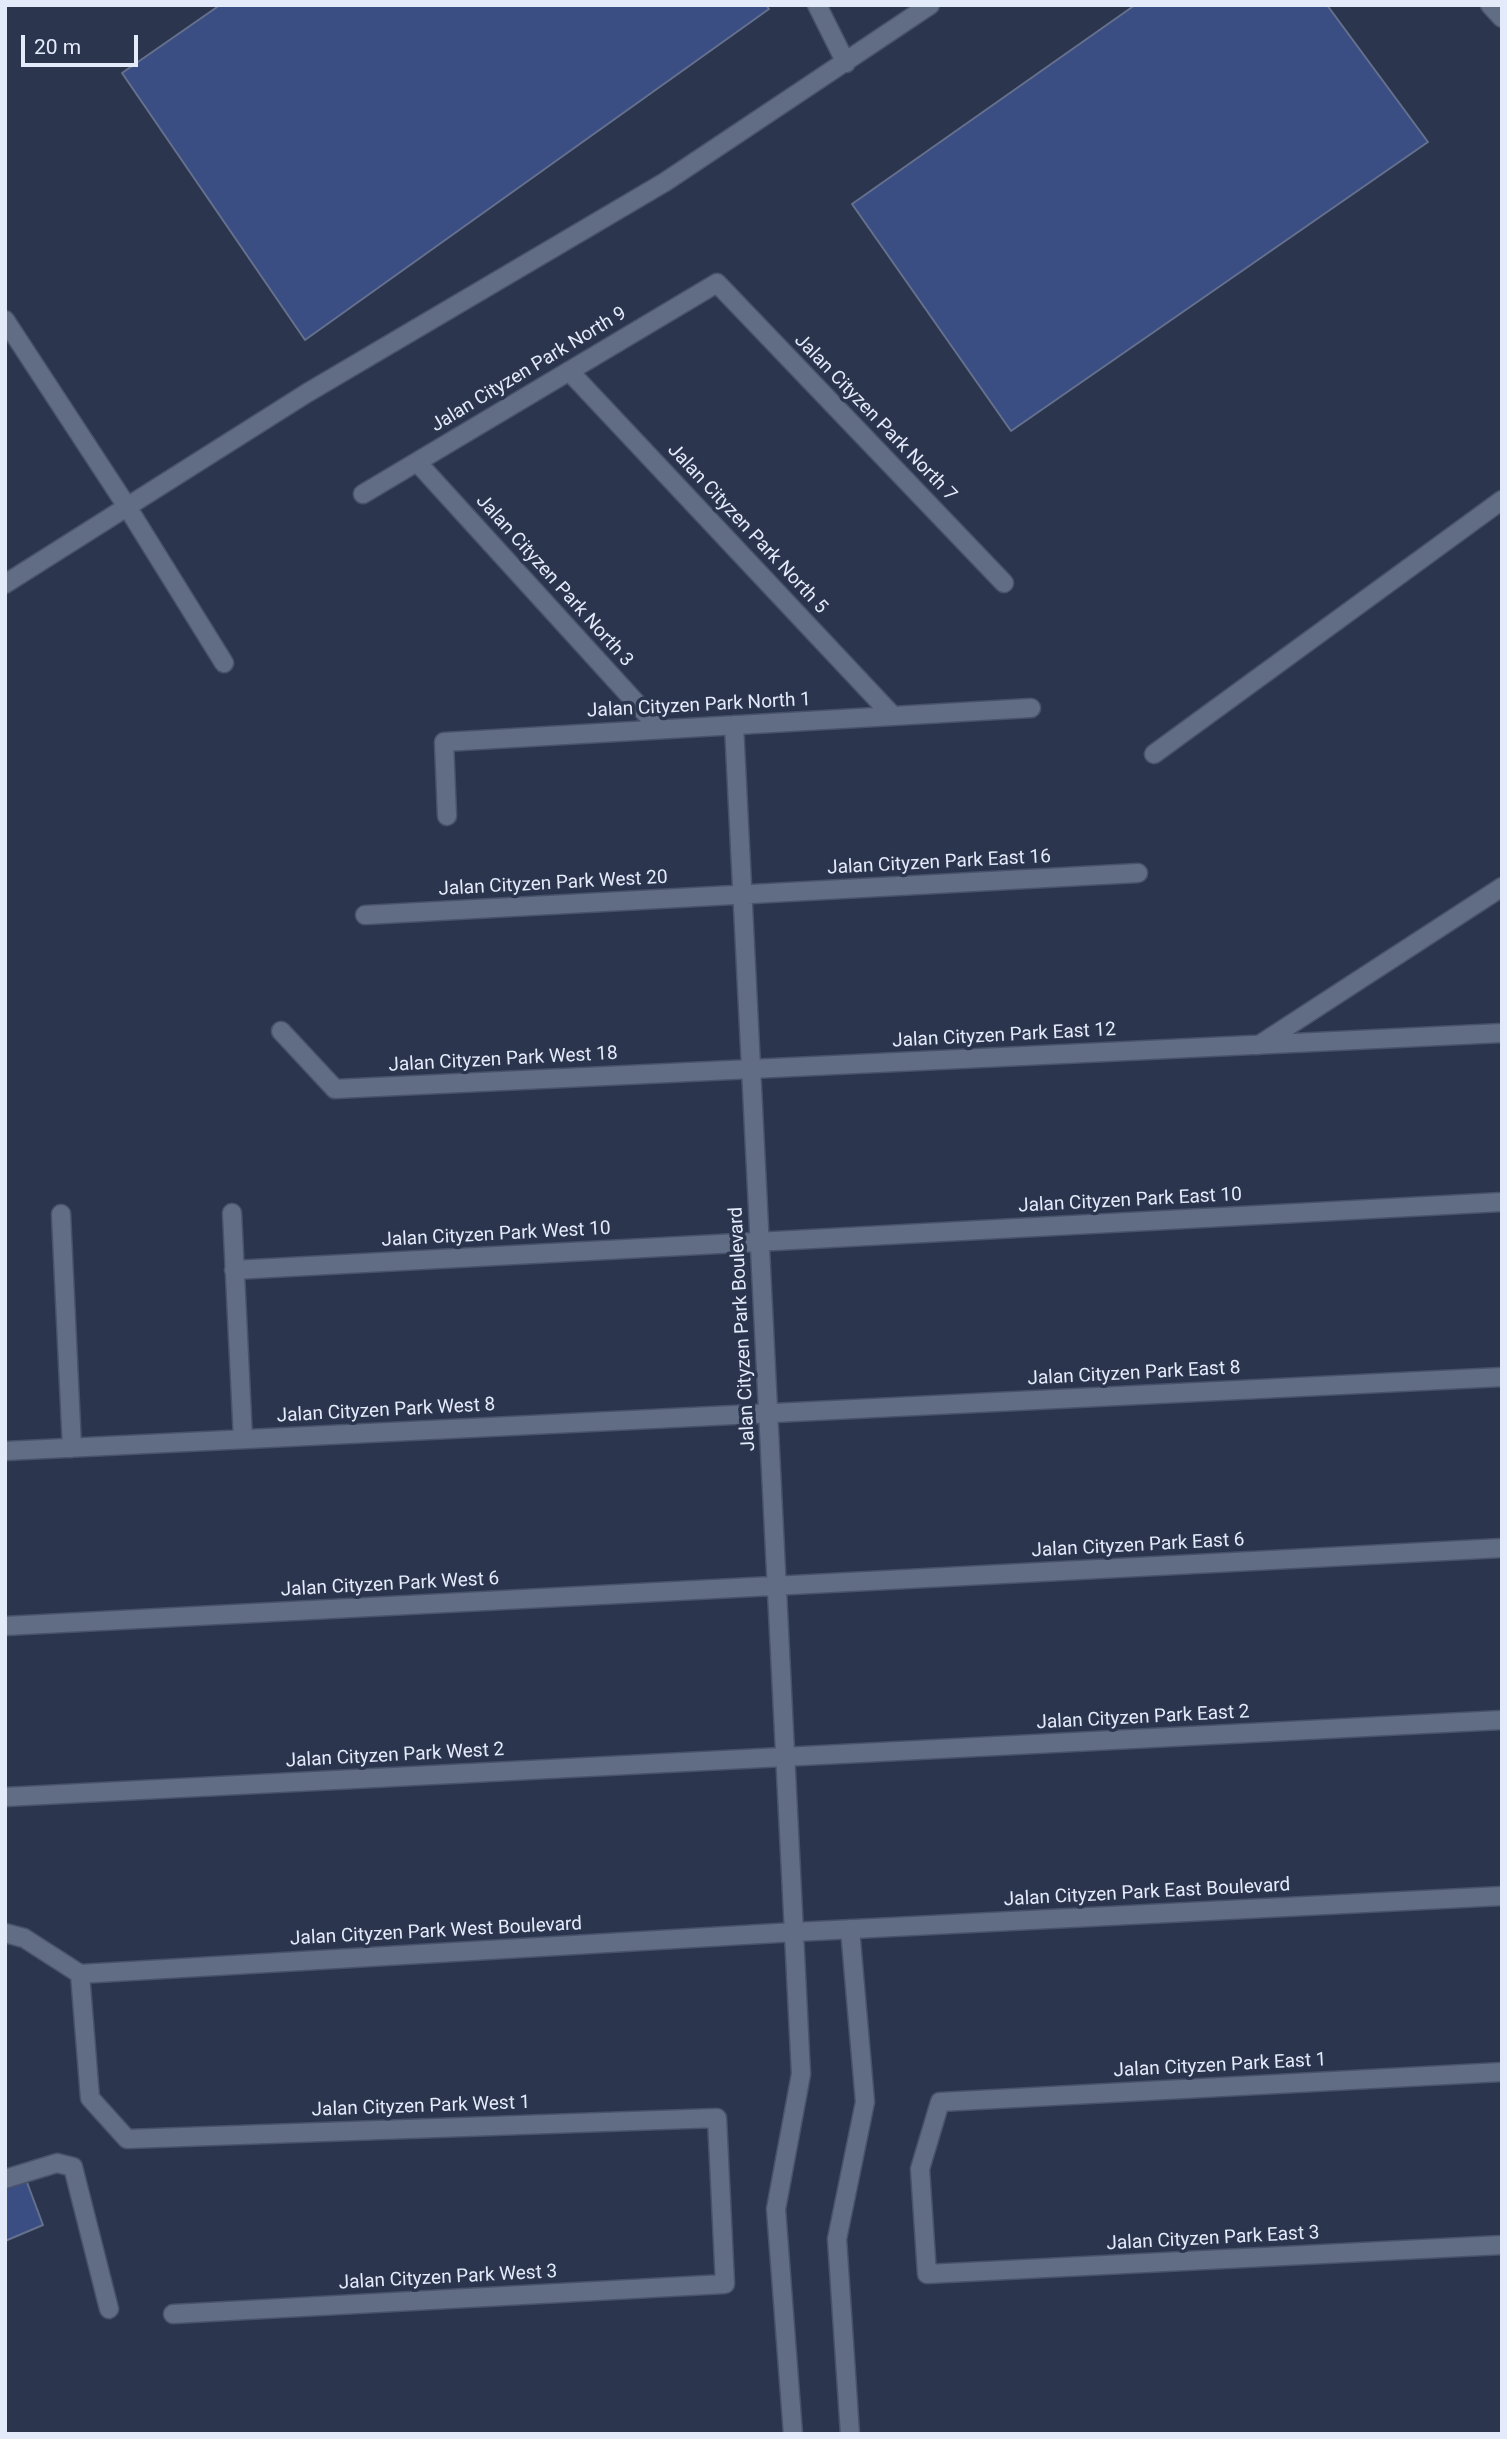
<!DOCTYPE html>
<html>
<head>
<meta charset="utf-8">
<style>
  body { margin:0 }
  #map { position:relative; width:1507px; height:2439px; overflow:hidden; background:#2b354e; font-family:Roboto,sans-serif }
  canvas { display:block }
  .frame { position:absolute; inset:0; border:7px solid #e3eafa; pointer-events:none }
  .scale { position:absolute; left:21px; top:35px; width:117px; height:32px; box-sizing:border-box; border:4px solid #e3eafa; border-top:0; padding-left:9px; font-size:21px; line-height:24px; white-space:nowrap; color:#e3eafa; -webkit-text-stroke:5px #2b354e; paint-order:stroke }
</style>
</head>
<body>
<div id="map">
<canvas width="1507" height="2439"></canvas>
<div class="frame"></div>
<div class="scale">20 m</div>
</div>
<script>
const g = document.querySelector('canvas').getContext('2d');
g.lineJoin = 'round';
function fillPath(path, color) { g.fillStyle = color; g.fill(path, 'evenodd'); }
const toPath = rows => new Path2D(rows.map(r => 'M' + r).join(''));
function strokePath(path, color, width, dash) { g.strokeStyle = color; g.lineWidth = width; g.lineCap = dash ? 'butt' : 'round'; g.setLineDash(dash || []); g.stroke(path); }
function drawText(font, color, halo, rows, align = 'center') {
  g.font = font + ' Roboto,sans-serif'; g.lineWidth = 7; g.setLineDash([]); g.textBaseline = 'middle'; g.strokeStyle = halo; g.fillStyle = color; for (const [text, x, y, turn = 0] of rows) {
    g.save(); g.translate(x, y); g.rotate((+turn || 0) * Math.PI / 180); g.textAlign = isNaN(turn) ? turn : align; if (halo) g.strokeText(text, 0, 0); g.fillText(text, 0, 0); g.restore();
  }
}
const building = toPath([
  [220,5,766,5,769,9,305,340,122,73,220,5],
  [1135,5,1327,5,1428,142,1011,431,852,204,1135,5],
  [25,2177,43,2225,5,2241,5,2185,25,2177]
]);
fillPath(building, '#3a4e84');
strokePath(building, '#65708d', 2);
const minor = toPath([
  [817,5,846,63],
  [1490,5,1502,18],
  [5,320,126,505,224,663],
  [569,371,893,716],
  [417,462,660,729],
  [363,494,717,283,1004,583],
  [5,584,307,393,665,182,930,5],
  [734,725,801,2074,776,2209,793,2434],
  [1154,754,1502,500],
  [447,816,444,742,1031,708],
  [365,915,1138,873],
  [281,1031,335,1089,1502,1033],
  [1259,1045,1502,887],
  [232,1213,243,1439],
  [61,1214,72,1448],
  [234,1270,1502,1202],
  [5,1451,1502,1377],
  [5,1626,1502,1548],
  [5,1797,1502,1720],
  [5,1933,24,1938,80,1974],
  [80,1974,90,2098,127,2139,717,2118,725,2284,173,2314],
  [80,1974,795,1932,1502,1896],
  [1502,2072,940,2102,920,2169,927,2274,1502,2245],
  [5,2179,57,2163,73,2167,109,2309],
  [850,2434,837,2239,865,2102,850,1929]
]);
strokePath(minor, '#48526a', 21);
strokePath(minor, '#616c85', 18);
drawText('19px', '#e3eafa', '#2b354e', [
  ["Jalan Cityzen Park North 9",529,370,-31],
  ["Jalan Cityzen Park North 7",875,418,46],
  ["Jalan Cityzen Park North 5",747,529,47],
  ["Jalan Cityzen Park North 3",554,581,48],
  ["Jalan Cityzen Park North 1",699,706,-3],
  ["Jalan Cityzen Park East 16",939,863,-3],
  ["Jalan Cityzen Park West 20",553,884,-3],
  ["Jalan Cityzen Park East 12",1004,1036,-3],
  ["Jalan Cityzen Park West 18",503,1060,-3],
  ["Jalan Cityzen Park East 10",1130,1201,-3],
  ["Jalan Cityzen Park West 10",496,1235,-3],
  ["Jalan Cityzen Park Boulevard",743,1329,-93],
  ["Jalan Cityzen Park East 8",1134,1374,-3],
  ["Jalan Cityzen Park West 8",386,1411,-3],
  ["Jalan Cityzen Park East 6",1138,1546,-3],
  ["Jalan Cityzen Park West 6",390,1585,-3],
  ["Jalan Cityzen Park East 2",1143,1718,-3],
  ["Jalan Cityzen Park West 2",395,1756,-3],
  ["Jalan Cityzen Park East Boulevard",1147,1893,-3],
  ["Jalan Cityzen Park West Boulevard",436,1932,-3],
  ["Jalan Cityzen Park East 1",1220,2066,-3],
  ["Jalan Cityzen Park West 1",421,2107,-2],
  ["Jalan Cityzen Park East 3",1213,2239,-3],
  ["Jalan Cityzen Park West 3",448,2278,-3]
]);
</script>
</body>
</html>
